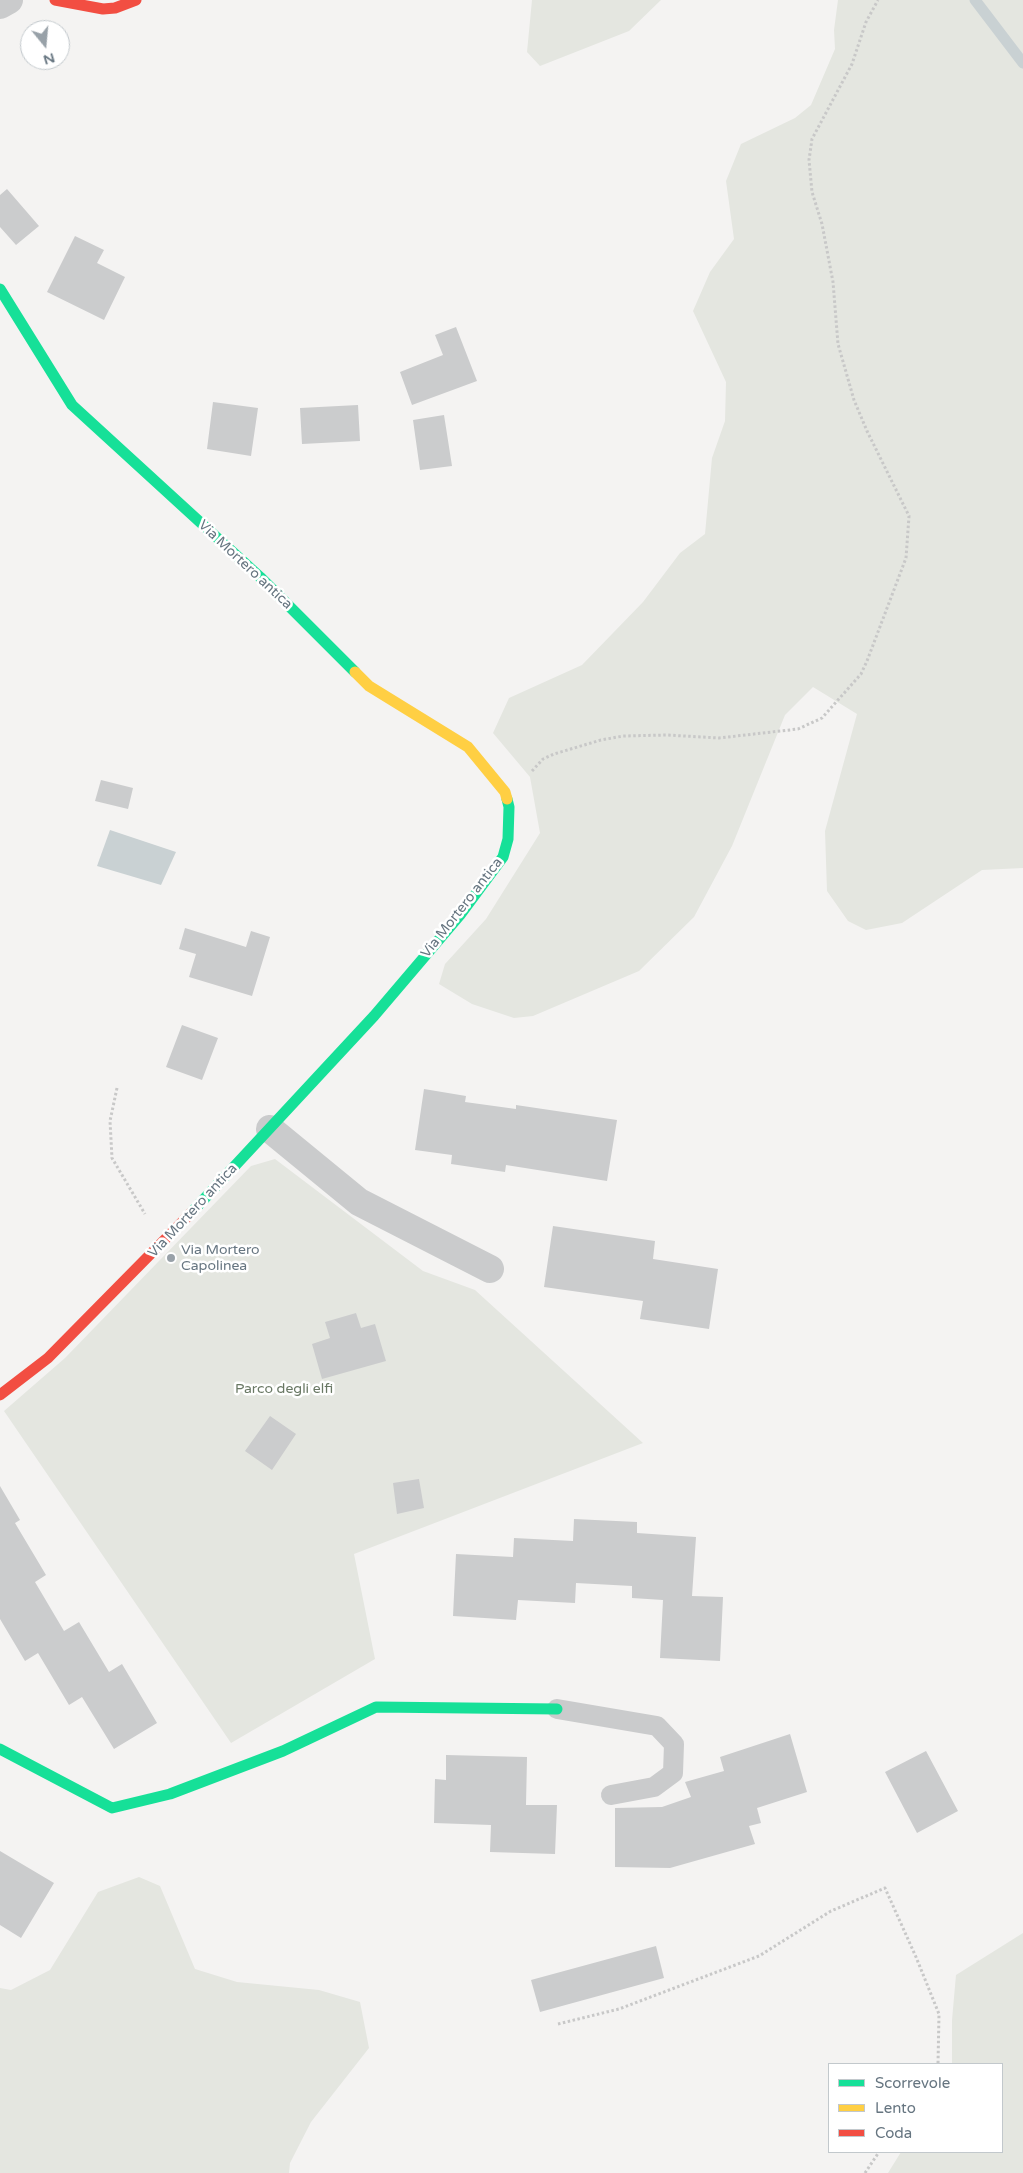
<!DOCTYPE html>
<html>
<head>
<meta charset="utf-8">
<style>
  body { margin:0 }
  #map { position:relative; width:1023px; height:2173px; overflow:hidden; background:#f4f3f2; font-family:"Varela Round",sans-serif }
  canvas { display:block }
  .legend { position:absolute; left:828px; top:2063px; width:175px; height:90px; box-sizing:border-box; background:#fff; border:1px solid #c2c8cc; margin:0; padding:6px 9px; list-style:none; font-size:15px; color:#667580 }
  .legend li { display:flex; align-items:center; gap:10px; height:25px }
  .legend b { width:25px; border:1px solid #c2c8cc }
  .north { position:absolute; left:20px; top:20px; width:50px; height:50px; box-sizing:border-box; background:#fff; border:1px solid #c2c8cc; border-radius:50%; rotate:163deg; font-size:14px; font-weight:700; line-height:20px; text-align:center; color:#667580 }
  .north::after { content:''; display:block; margin:auto; width:18px; height:22px; background:#98a1a8; clip-path:polygon(50% 0,100% 100%,50% 72%,0 100%) }
</style>
</head>
<body>
<div id="map">
<canvas width="1023" height="2173"></canvas>
<ul class="legend">
<li><b style="height:6px;background:#16e098"></b>Scorrevole</li>
<li><b style="height:6px;background:#ffcf43"></b>Lento</li>
<li><b style="height:6px;background:#f24e42"></b>Coda</li>
</ul>
<div class="north">N</div>
</div>
<script>
const g = document.querySelector('canvas').getContext('2d');
g.lineJoin = 'round';
function fillPath(path, color) { g.fillStyle = color; g.fill(path, 'evenodd'); }
const toPath = rows => new Path2D(rows.map(r => 'M' + r).join(''));
function strokePath(path, color, width, dash) { g.strokeStyle = color; g.lineWidth = width; g.lineCap = dash ? 'butt' : 'round'; g.setLineDash(dash || []); g.stroke(path); }
function drawText(font, color, halo, rows, align = 'center') {
  g.font = font + ' "Varela Round",sans-serif'; g.lineWidth = 5; g.setLineDash([]); g.textBaseline = 'middle'; g.strokeStyle = halo; g.fillStyle = color; for (const [text, x, y, turn = 0] of rows) {
    g.save(); g.translate(x, y); g.rotate((+turn || 0) * Math.PI / 180); g.textAlign = isNaN(turn) ? turn : align; if (halo) g.strokeText(text, 0, 0); g.fillText(text, 0, 0); g.restore();
  }
}
fillPath(toPath([
  [532,0,661,0,629,31,540,66,527,52],
  [838,0,1023,0,1023,868,982,870,902,923,866,930,848,921,827,891,825,831,857,714,813,687,785,715,732,846,694,917,639,971,533,1016,514,1018,472,1004,439,984,445,964,486,919,540,833,530,777,493,733,509,698,582,665,643,602,680,553,705,534,712,458,725,421,726,382,693,311,710,272,734,239,726,181,741,144,795,118,811,105,835,49,834,30],
  [275,1159,423,1271,475,1290,643,1443,354,1554,375,1659,231,1743,4,1411,65,1358,251,1166],
  [139,1877,160,1886,195,1969,237,1982,319,1990,360,2002,369,2048,311,2122,290,2163,289,2173,0,2173,0,1988,11,1990,50,1970,98,1892],
  [1023,1933,1023,2173,888,2173,901,2152,1002,2152,1002,2064,952,2064,952,2020,956,1975]
]), '#e4e6e0');
fillPath(toPath([
  [110,830,176,852,161,885,97,866]
]), '#c9d1d3');
strokePath(toPath([
  [975,0,1023,63]
]), '#c9d1d3', 11);
fillPath(toPath([
  [7,189,39,226,16,245,0,227,0,195],
  [75,236,104,250,97,263,125,277,104,320,47,292],
  [456,327,477,381,412,405,400,372,443,355,435,335],
  [213,402,258,408,251,456,207,449],
  [358,405,360,441,302,444,300,408],
  [444,415,452,466,420,470,413,420],
  [101,780,133,788,128,809,95,801],
  [185,928,246,947,251,931,270,937,252,996,189,977,196,954,179,949],
  [182,1025,218,1038,202,1080,166,1067],
  [424,1089,466,1096,465,1102,516,1109,516,1105,617,1120,607,1181,506,1165,505,1172,451,1164,452,1155,415,1150],
  [553,1226,655,1241,653,1259,718,1269,709,1329,640,1319,643,1301,544,1287],
  [356,1313,361,1328,375,1324,386,1361,322,1379,312,1344,330,1338,325,1322],
  [270,1416,296,1434,272,1470,245,1451],
  [419,1479,424,1508,397,1514,393,1483],
  [0,1486,20,1520,15,1523,46,1575,35,1582,64,1631,79,1622,109,1672,122,1664,157,1723,114,1749,82,1697,69,1705,38,1653,25,1661,0,1619],
  [574,1519,637,1522,637,1533,696,1537,692,1596,723,1597,720,1661,660,1658,663,1600,632,1598,632,1586,576,1583,575,1603,518,1600,516,1620,453,1616,456,1554,513,1557,514,1538,573,1541],
  [790,1734,807,1792,757,1808,761,1823,749,1826,755,1844,670,1868,615,1867,615,1808,662,1807,691,1797,685,1782,724,1771,720,1757],
  [926,1751,958,1811,917,1833,885,1772],
  [446,1755,527,1757,526,1805,557,1805,555,1854,490,1852,491,1825,434,1823,435,1779,446,1780],
  [0,1851,54,1883,21,1938,0,1925],
  [656,1946,664,1978,540,2012,531,1980]
]), '#cbcccd');
strokePath(toPath([
  [532,771,543,759,554,754,601,740,623,736,667,735,719,738,798,729,822,718,861,674,867,661,906,558,909,516,867,431,854,400,838,344,833,282,822,224,812,192,809,160,812,139,852,64,866,22,878,0],
  [117,1088,110,1121,112,1158,145,1214],
  [558,2024,619,2009,759,1956,831,1911,885,1888,916,1957,939,2014,938,2064],
  [865,2173,879,2152]
]), '#c8c8c8', 3, [2.5, 2.5]);
strokePath(toPath([
  [557,1709,657,1726,674,1744,673,1773,654,1787,611,1795]
]), '#cacbcc', 20);
strokePath(toPath([
  [0,5,9,0],
  [270,1129,359,1202,490,1269]
]), '#cacbcc', 28);
strokePath(toPath([
  [0,289,72,405,260,577,355,672],
  [192,1212,374,1016,460,915,503,857,508,839,509,807,507,799],
  [0,1749,112,1808,170,1794,283,1751,376,1707,557,1709]
]), '#16e098', 11);
strokePath(toPath([
  [355,672,369,686,468,747,505,792,507,799]
]), '#ffcf43', 11);
strokePath(toPath([
  [55,0,103,9,115,8,136,0],
  [0,1395,48,1358,192,1212]
]), '#f24e42', 11);
for (const [x, y, r, color] of [
  [171,1258,5,"#98a1a8"]
]) { const dot = new Path2D(); dot.arc(x, y, r, 0, 2 * Math.PI); g.fillStyle = color; g.fill(dot); strokePath(dot, '#fff', 2); }
drawText('14px', '#667580', '#fff', [
  ["Via Mortero antica",245,565,43],
  ["Via Mortero antica",462,908,-52],
  ["Via Mortero antica",193,1211,-47]
]);
drawText('14px', '#667580', '#fff', [
  ["Via Mortero",181,1250],
  ["Capolinea",181,1266]
], 'left');
drawText('14px', '#697864', '#fff', [
  ["Parco degli elfi",284,1389]
]);
</script>
</body>
</html>
